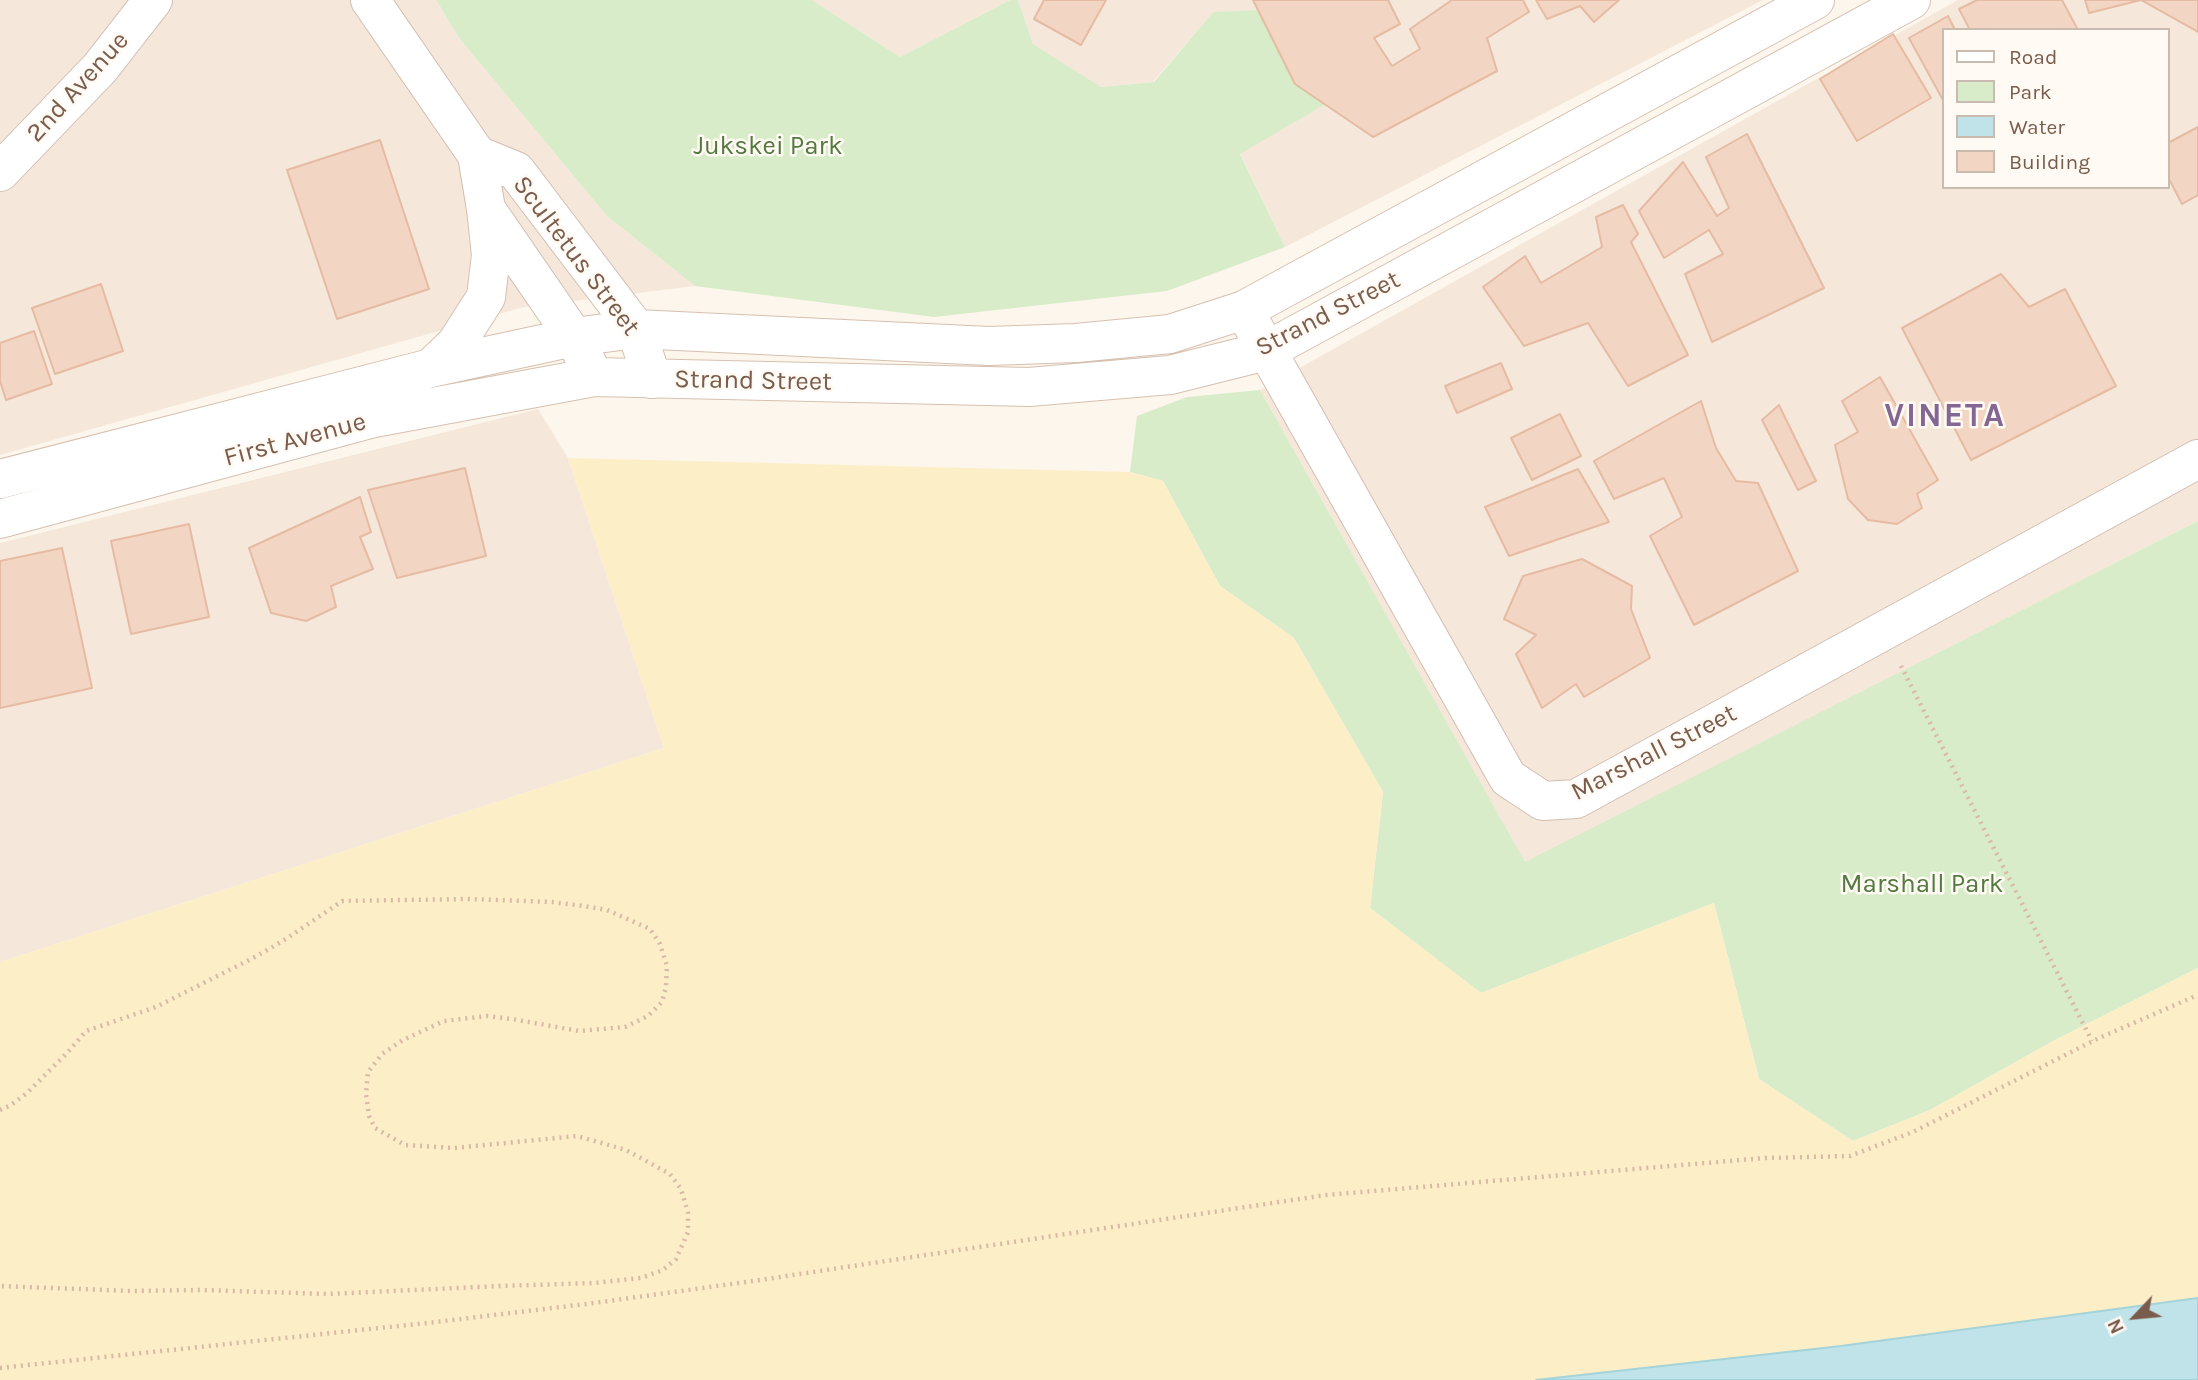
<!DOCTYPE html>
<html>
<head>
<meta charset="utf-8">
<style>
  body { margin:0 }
  #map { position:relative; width:2198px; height:1380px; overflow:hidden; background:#fdf6ec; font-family:Karla,sans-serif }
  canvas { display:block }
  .legend { position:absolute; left:1942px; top:28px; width:228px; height:161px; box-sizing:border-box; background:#fffaf3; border:2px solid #cabbb1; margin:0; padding:9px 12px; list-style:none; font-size:21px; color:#7a5c4d }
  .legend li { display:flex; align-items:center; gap:14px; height:35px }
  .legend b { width:35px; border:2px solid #cabbb1 }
  .north { position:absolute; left:2100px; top:1282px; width:70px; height:70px; -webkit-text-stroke:5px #fffaf3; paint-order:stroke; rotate:244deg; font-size:19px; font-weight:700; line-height:28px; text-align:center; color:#7a5c4d }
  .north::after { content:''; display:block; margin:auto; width:24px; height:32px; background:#7a5c4d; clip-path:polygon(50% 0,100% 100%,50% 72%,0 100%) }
</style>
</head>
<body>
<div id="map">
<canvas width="2198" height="1380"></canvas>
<ul class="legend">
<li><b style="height:9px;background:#fff"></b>Road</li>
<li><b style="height:19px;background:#d8ecc9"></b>Park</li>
<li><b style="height:19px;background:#bfe3e8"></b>Water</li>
<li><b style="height:19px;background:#f3d5c3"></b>Building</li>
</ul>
<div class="north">N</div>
</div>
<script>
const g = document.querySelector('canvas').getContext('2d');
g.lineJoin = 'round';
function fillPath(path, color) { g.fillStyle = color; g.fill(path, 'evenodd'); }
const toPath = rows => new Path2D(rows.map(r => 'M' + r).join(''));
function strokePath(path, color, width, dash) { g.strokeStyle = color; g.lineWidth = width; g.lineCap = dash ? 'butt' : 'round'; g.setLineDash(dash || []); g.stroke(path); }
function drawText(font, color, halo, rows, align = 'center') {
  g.font = font + ' Karla,sans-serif'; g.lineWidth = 5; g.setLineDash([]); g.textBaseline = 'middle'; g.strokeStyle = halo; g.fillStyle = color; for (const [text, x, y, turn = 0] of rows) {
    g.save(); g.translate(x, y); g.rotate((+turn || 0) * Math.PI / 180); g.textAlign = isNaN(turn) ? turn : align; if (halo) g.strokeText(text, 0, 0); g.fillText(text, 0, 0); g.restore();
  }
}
fillPath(toPath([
  [0,0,436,0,459,38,607,216,695,286,524,307,0,455],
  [812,0,1010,0,900,57],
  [1018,0,1763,0,1285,247,1240,153,1213,12,1153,82,1100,87,1033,44],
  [1958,0,2198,0,2198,521,1525,863,1260,390],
  [1944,30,2168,30,2168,187,1944,187],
  [538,409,568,458,664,748,0,962,0,543]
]), '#f5e8da');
fillPath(toPath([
  [436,0,812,0,900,57,1010,0,1018,0,1033,44,1101,87,1154,82,1213,12,1261,10,1329,102,1240,154,1285,247,1167,291,934,317,695,286,607,216,459,38],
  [1260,390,1525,862,2198,521,2198,968,2055,1040,1930,1110,1853,1141,1759,1079,1714,903,1481,993,1370,908,1383,792,1294,638,1220,586,1163,481,1130,472,1137,416,1187,397]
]), '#d8ecc9');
fillPath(toPath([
  [568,458,1130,472,1163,481,1220,586,1294,638,1383,792,1370,908,1481,993,1714,903,1759,1079,1853,1141,1930,1110,2055,1040,2198,968,2198,1298,1840,1346,1535,1380,0,1380,0,962,664,748]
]), '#fcefc7');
const water = toPath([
  [2198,1298,2198,1380,1536,1380,1841,1346,2198,1298]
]);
fillPath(water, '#bfe3e8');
strokePath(water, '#a5d3da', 2);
const building = toPath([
  [1044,0,1106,0,1081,45,1034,19,1044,0],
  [1253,0,1388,0,1400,24,1374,38,1392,66,1420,49,1410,29,1452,0,1523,0,1529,12,1487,38,1497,71,1373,137,1295,84,1253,0],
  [1536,0,1619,0,1594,22,1580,6,1547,19,1536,0],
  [1977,0,2062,0,2078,30,1970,30,1959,9,1977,0],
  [2085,0,2198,0,2198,32,2141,0,2089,13,2085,0],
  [1948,16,1955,30,1944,30,1944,102,1909,38,1948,16],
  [1893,34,1931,98,1857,141,1820,79,1893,34],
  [2198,127,2198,195,2182,204,2168,177,2168,143,2198,127],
  [1747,134,1824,288,1712,342,1685,274,1723,254,1709,230,1664,258,1639,211,1683,162,1717,216,1729,208,1706,157,1747,134],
  [380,140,429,289,337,319,287,170,380,140],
  [1623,205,1638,234,1631,242,1688,355,1628,386,1588,323,1524,346,1483,287,1525,256,1541,283,1602,247,1596,217,1623,205],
  [2001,274,2029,307,2065,289,2116,386,1971,460,1902,328,2001,274],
  [101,284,123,351,55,374,32,308,101,284],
  [34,331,52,384,6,400,0,381,0,343,34,331],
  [1501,363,1512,389,1457,413,1445,386,1501,363],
  [1880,377,1938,480,1917,494,1922,508,1897,524,1868,520,1848,499,1835,445,1858,432,1842,401,1880,377],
  [1701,401,1716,448,1736,481,1758,483,1798,571,1694,625,1650,536,1682,517,1664,478,1614,499,1594,461,1701,401],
  [1779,405,1816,481,1798,490,1762,420,1779,405],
  [1560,414,1581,456,1532,480,1511,438,1560,414],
  [465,468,486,556,397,578,368,490,465,468],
  [1578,469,1609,522,1509,556,1485,507,1578,469],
  [360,497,371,532,360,537,373,569,331,586,336,607,306,621,271,613,249,548,360,497],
  [189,524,209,617,131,634,111,541,189,524],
  [62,548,92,688,0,708,0,561,62,548],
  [1582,559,1632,586,1631,609,1650,658,1584,697,1576,684,1542,708,1516,654,1536,635,1504,619,1523,576,1582,559]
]);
fillPath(building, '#f3d5c3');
strokePath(building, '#e6bba3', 2);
const street = toPath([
  [370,0,477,155,486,209,574,337,594,377],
  [477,155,516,171,636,329,652,379],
  [0,172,100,68,153,0],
  [1244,310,1508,778,1543,801,1576,799,2198,459]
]);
const secondary = toPath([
  [431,368,456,344,486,297,491,255,486,209],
  [0,479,431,368,574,337,636,329,989,346,1076,343,1170,334,1244,310,1815,0],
  [0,519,374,418,594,377,1029,387,1170,375,1266,351,1911,0]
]);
strokePath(street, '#d1beb0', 40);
strokePath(secondary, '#d6c0b0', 40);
strokePath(toPath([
  [1901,666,2092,1041],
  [0,1110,11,1105,27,1093,68,1052,86,1031,156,1007,257,956,286,939,342,901,467,899,551,902,584,906,607,910,650,929,660,944,667,966,666,987,662,1002,648,1016,625,1027,579,1031,512,1019,487,1016,444,1021,403,1040,382,1054,368,1072,366,1094,369,1116,375,1128,405,1145,454,1148,577,1136,626,1150,670,1174,681,1189,688,1213,688,1232,676,1259,663,1270,641,1278,594,1283,500,1286,328,1294,202,1290,131,1291,0,1286],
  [0,1368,436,1322,594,1303,753,1281,1326,1195,1765,1158,1850,1156,1913,1132,2099,1038,2198,995]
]), '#d9b8a5', 4.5, [2, 5]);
strokePath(street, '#fff', 38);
strokePath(secondary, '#fff', 38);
drawText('26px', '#7a5c4d', '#fffaf3', [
  ["2nd Avenue",78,87,-48],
  ["Scultetus Street",576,256,53],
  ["Strand Street",1328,314,-27],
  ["Strand Street",753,381,1],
  ["First Avenue",295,440,-15],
  ["Marshall Street",1654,753,-27]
]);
drawText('26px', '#537a41', '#fffaf3', [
  ["Jukskei Park",768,147],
  ["Marshall Park",1922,885]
]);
g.letterSpacing = '2px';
drawText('bold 33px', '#846695', '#fffaf3', [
  ["VINETA",1945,417]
]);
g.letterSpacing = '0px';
</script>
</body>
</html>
